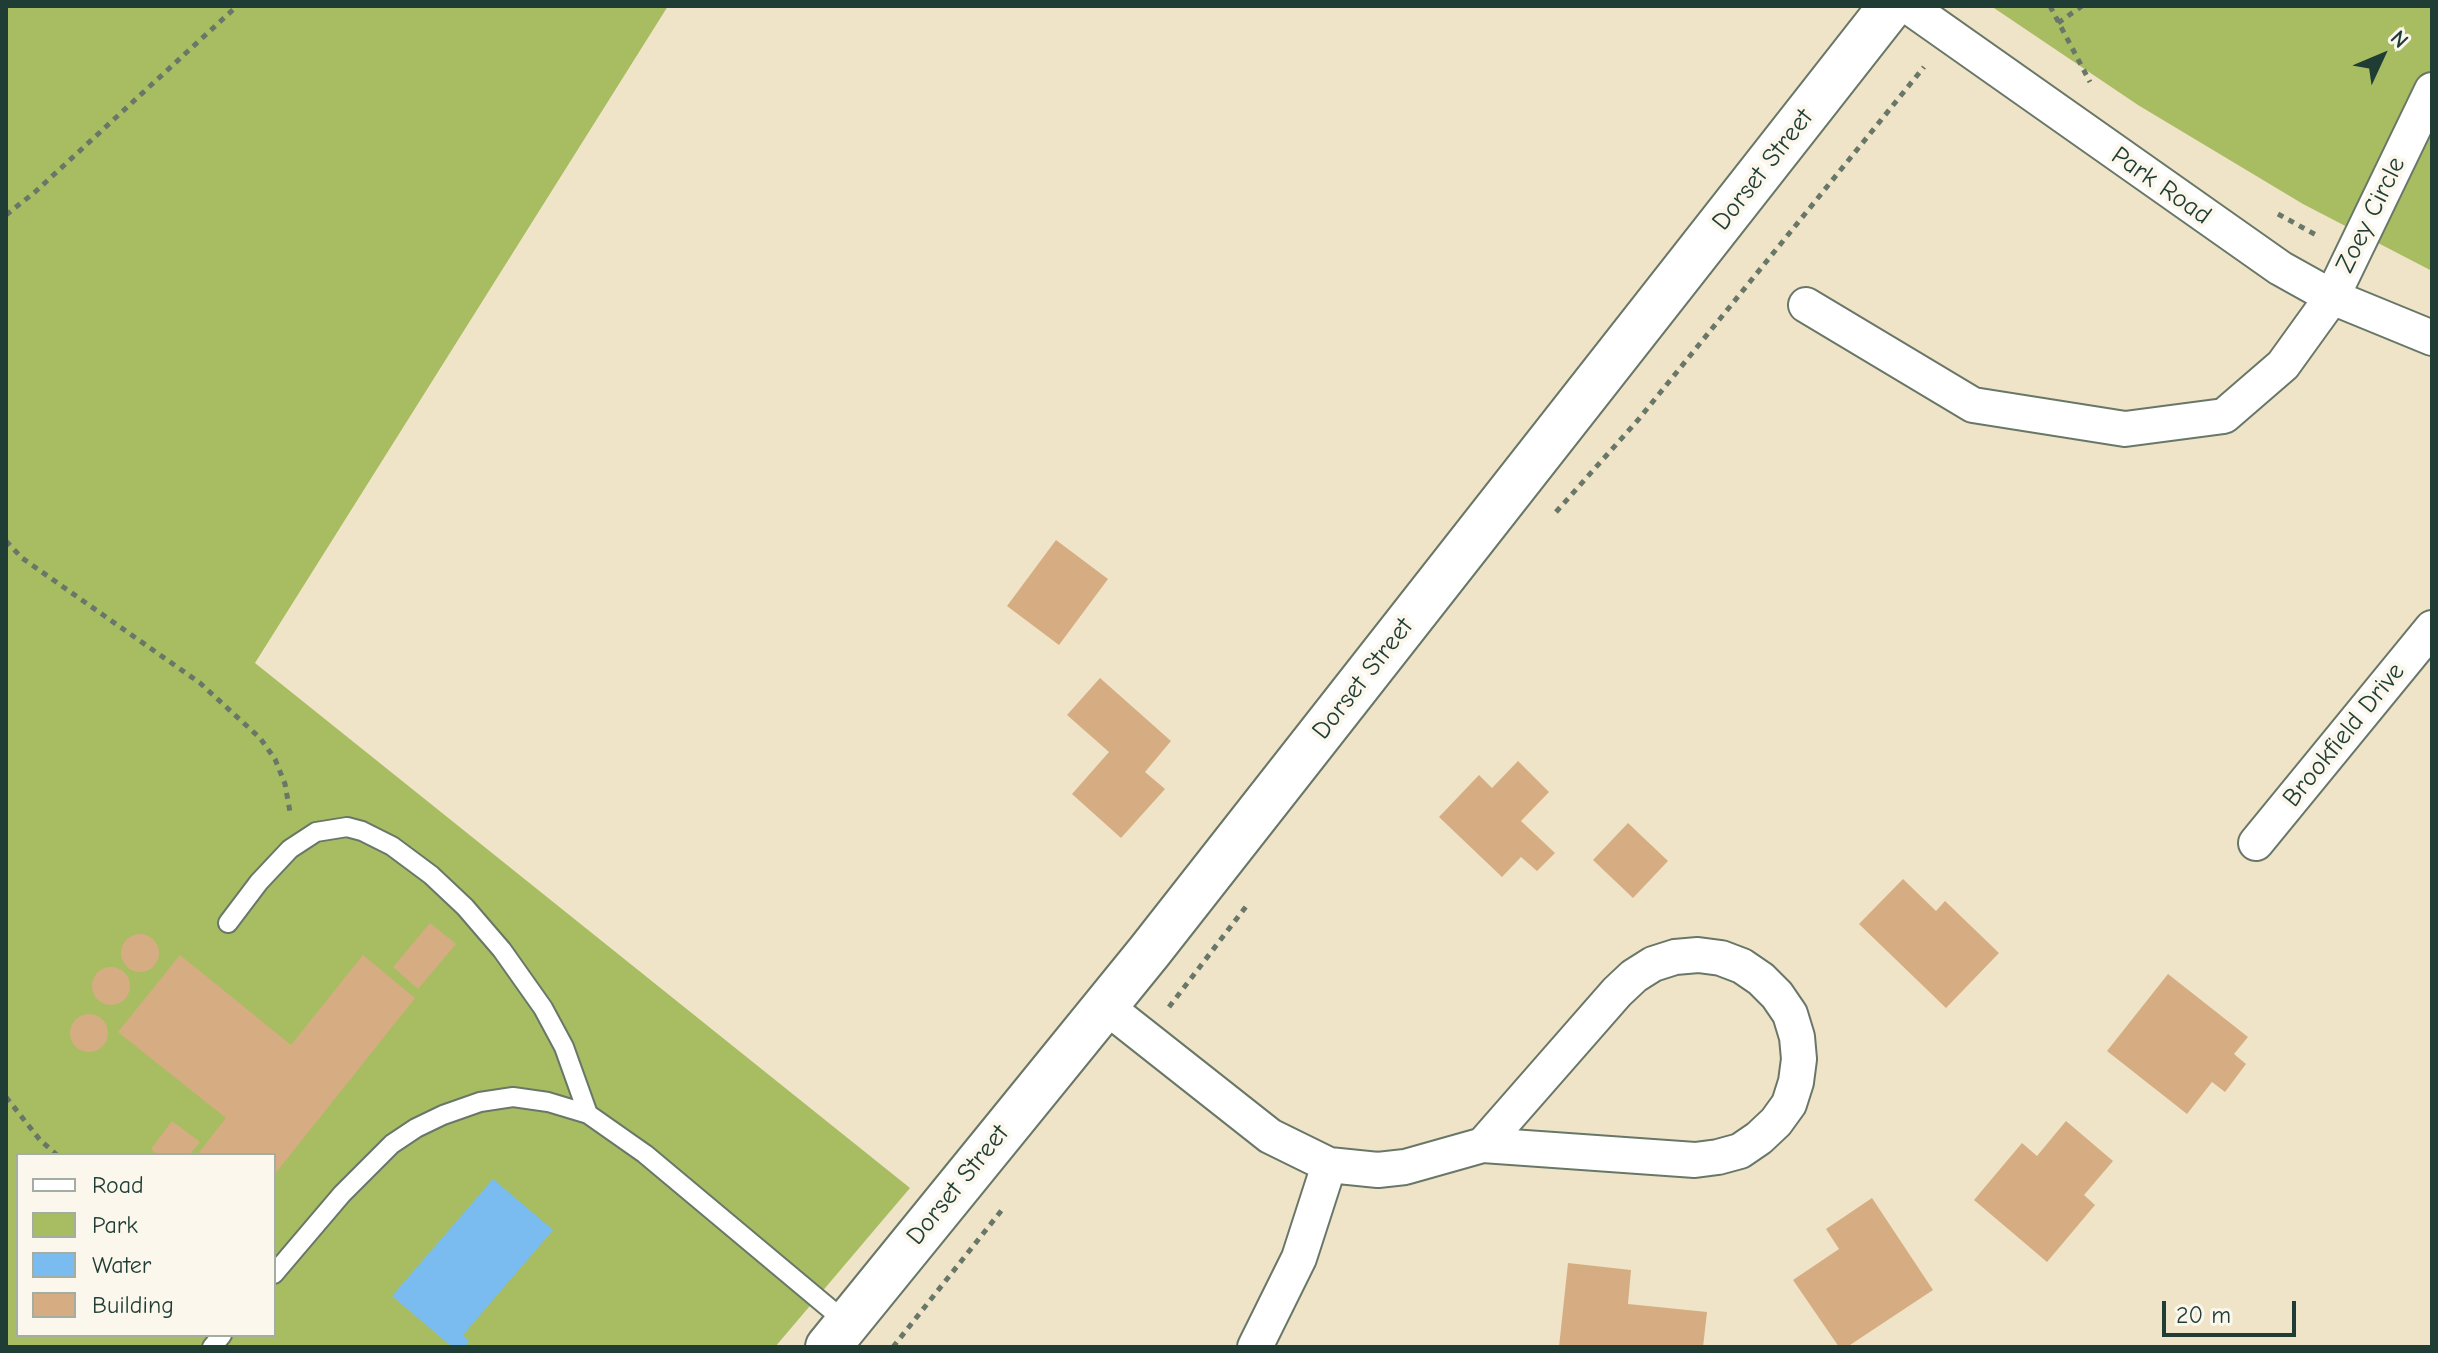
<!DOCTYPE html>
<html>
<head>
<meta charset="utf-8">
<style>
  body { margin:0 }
  #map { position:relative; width:2438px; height:1353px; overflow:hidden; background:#efe4c7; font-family:"Comic Neue",sans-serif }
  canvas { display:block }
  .frame { position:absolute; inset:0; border:8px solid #1f3d34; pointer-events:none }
  .legend { position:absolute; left:16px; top:1153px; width:260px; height:184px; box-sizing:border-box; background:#fbf7ec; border:2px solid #a3ada2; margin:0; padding:10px 14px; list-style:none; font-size:24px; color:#1f3d34 }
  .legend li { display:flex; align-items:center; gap:16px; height:40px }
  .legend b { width:40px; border:2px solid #a3ada2 }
  .north { position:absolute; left:2342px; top:16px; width:80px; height:80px; -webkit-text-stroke:6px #fbf7ec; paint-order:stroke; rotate:46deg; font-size:22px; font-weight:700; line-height:32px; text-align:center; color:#1f3d34 }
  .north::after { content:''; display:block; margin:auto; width:28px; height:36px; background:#1f3d34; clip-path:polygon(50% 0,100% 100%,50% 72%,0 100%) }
  .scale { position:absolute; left:2162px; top:1301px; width:134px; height:36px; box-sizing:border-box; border:4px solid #1f3d34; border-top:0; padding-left:10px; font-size:24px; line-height:28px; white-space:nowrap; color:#1f3d34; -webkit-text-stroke:6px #fbf7ec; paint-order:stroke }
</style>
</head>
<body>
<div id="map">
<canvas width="2438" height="1353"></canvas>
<div class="frame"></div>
<ul class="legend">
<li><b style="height:10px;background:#fff"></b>Road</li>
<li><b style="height:22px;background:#a8bd62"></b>Park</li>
<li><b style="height:22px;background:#7abcef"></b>Water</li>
<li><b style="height:22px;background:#d6ad82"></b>Building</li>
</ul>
<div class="north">N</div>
<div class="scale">20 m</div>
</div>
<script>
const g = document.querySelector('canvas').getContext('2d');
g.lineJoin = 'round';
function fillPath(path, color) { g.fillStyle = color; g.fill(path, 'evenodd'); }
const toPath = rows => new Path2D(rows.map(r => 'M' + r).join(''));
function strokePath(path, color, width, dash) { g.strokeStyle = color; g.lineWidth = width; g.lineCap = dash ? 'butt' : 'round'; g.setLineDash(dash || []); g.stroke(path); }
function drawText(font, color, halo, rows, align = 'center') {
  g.font = font + ' "Comic Neue",sans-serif'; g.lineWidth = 8; g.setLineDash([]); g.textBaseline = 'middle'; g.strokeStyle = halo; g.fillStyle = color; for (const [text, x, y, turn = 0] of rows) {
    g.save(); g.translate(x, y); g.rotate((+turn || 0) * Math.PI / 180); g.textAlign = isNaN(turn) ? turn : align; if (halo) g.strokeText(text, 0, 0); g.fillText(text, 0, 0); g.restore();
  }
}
fillPath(toPath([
  [6,6,668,6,255,663,910,1188,775,1347,6,1347],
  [18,1155,274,1155,274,1335,18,1335],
  [1991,6,2432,6,2432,271,2303,204,2138,105]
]), '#a8bd62');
fillPath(toPath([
  [493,1179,553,1230,463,1335,469,1341,465,1347,452,1347,392,1296]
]), '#7abcef');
fillPath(toPath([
  [1056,540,1108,579,1059,645,1007,606],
  [1100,678,1171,741,1145,772,1165,789,1121,838,1072,794,1109,752,1067,715],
  [1518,761,1549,792,1521,821,1555,853,1537,871,1521,857,1502,877,1439,817,1479,775,1492,788],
  [1628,823,1668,861,1633,898,1593,860],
  [1903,879,1936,911,1945,901,1999,953,1946,1008,1859,924],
  [430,923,456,944,418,989,393,967],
  '121 953a19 19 0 1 1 38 0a19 19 0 1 1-38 0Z',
  [180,955,291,1045,363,955,415,998,274,1175,274,1155,197,1155,226,1118,118,1032],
  '92 986a19 19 0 1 1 38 0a19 19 0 1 1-38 0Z',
  [2168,974,2248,1037,2234,1054,2246,1064,2225,1092,2212,1082,2187,1114,2107,1051],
  '70 1033a19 19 0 1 1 38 0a19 19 0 1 1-38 0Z',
  [172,1121,200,1142,189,1155,158,1155,151,1149],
  [2066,1121,2113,1161,2084,1195,2095,1205,2047,1262,1974,1200,2022,1143,2037,1156],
  [1872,1198,1933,1290,1847,1347,1839,1347,1793,1280,1839,1249,1826,1229],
  [1568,1263,1631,1270,1628,1304,1707,1312,1703,1347,1559,1347]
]), '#d6ad82');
const service = toPath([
  [228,923,259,882,290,849,316,832,347,827,362,831,392,846,431,875,465,907,502,950,543,1008,564,1047,588,1114],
  [274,1274,342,1194,392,1144,416,1128,443,1115,480,1102,513,1097,548,1102,588,1114,645,1154,847,1323],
  [212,1347,222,1335]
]);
const minor = toPath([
  [1908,6,2280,268,2332,297,2432,338],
  [1806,305,1973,405,2125,429,2224,416,2283,365,2332,297,2432,90],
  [2256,843,2432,628],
  [1104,1005,1270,1136,1329,1165,1378,1170,1405,1167,1483,1145,1695,1160,1718,1157,1740,1151,1759,1138,1776,1122,1789,1104,1796,1082,1799,1059,1797,1037,1790,1014,1777,995,1761,979,1742,966,1721,958,1698,955,1675,957,1653,964,1634,976,1617,992,1483,1145],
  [1255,1347,1299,1258,1329,1165]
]);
const tertiary = toPath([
  [828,1347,1149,952,1891,6]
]);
strokePath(service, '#687767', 22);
strokePath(minor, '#687767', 38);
strokePath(tertiary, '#687767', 48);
strokePath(toPath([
  [2050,6,2090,82],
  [2058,23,2082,6],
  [2278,214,2318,236],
  [6,215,35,192,237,6],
  [1556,512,1638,420,1924,67],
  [6,541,22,558,200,683,260,738,275,759,285,784,290,812],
  [1169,1007,1248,904],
  [6,1097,40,1140,57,1155],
  [893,1347,1005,1206]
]), '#687767', 5, [6, 6]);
strokePath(service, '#fff', 18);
strokePath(minor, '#fff', 34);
strokePath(tertiary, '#fff', 44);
drawText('26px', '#1f3d34', '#fbf7ec', [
  ["Dorset Street",1763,170,-52],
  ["Park Road",2161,186,35],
  ["Zoey Circle",2371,215,-64],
  ["Dorset Street",1363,679,-52],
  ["Brookfield Drive",2344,735,-51],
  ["Dorset Street",958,1185,-51]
]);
</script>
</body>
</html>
